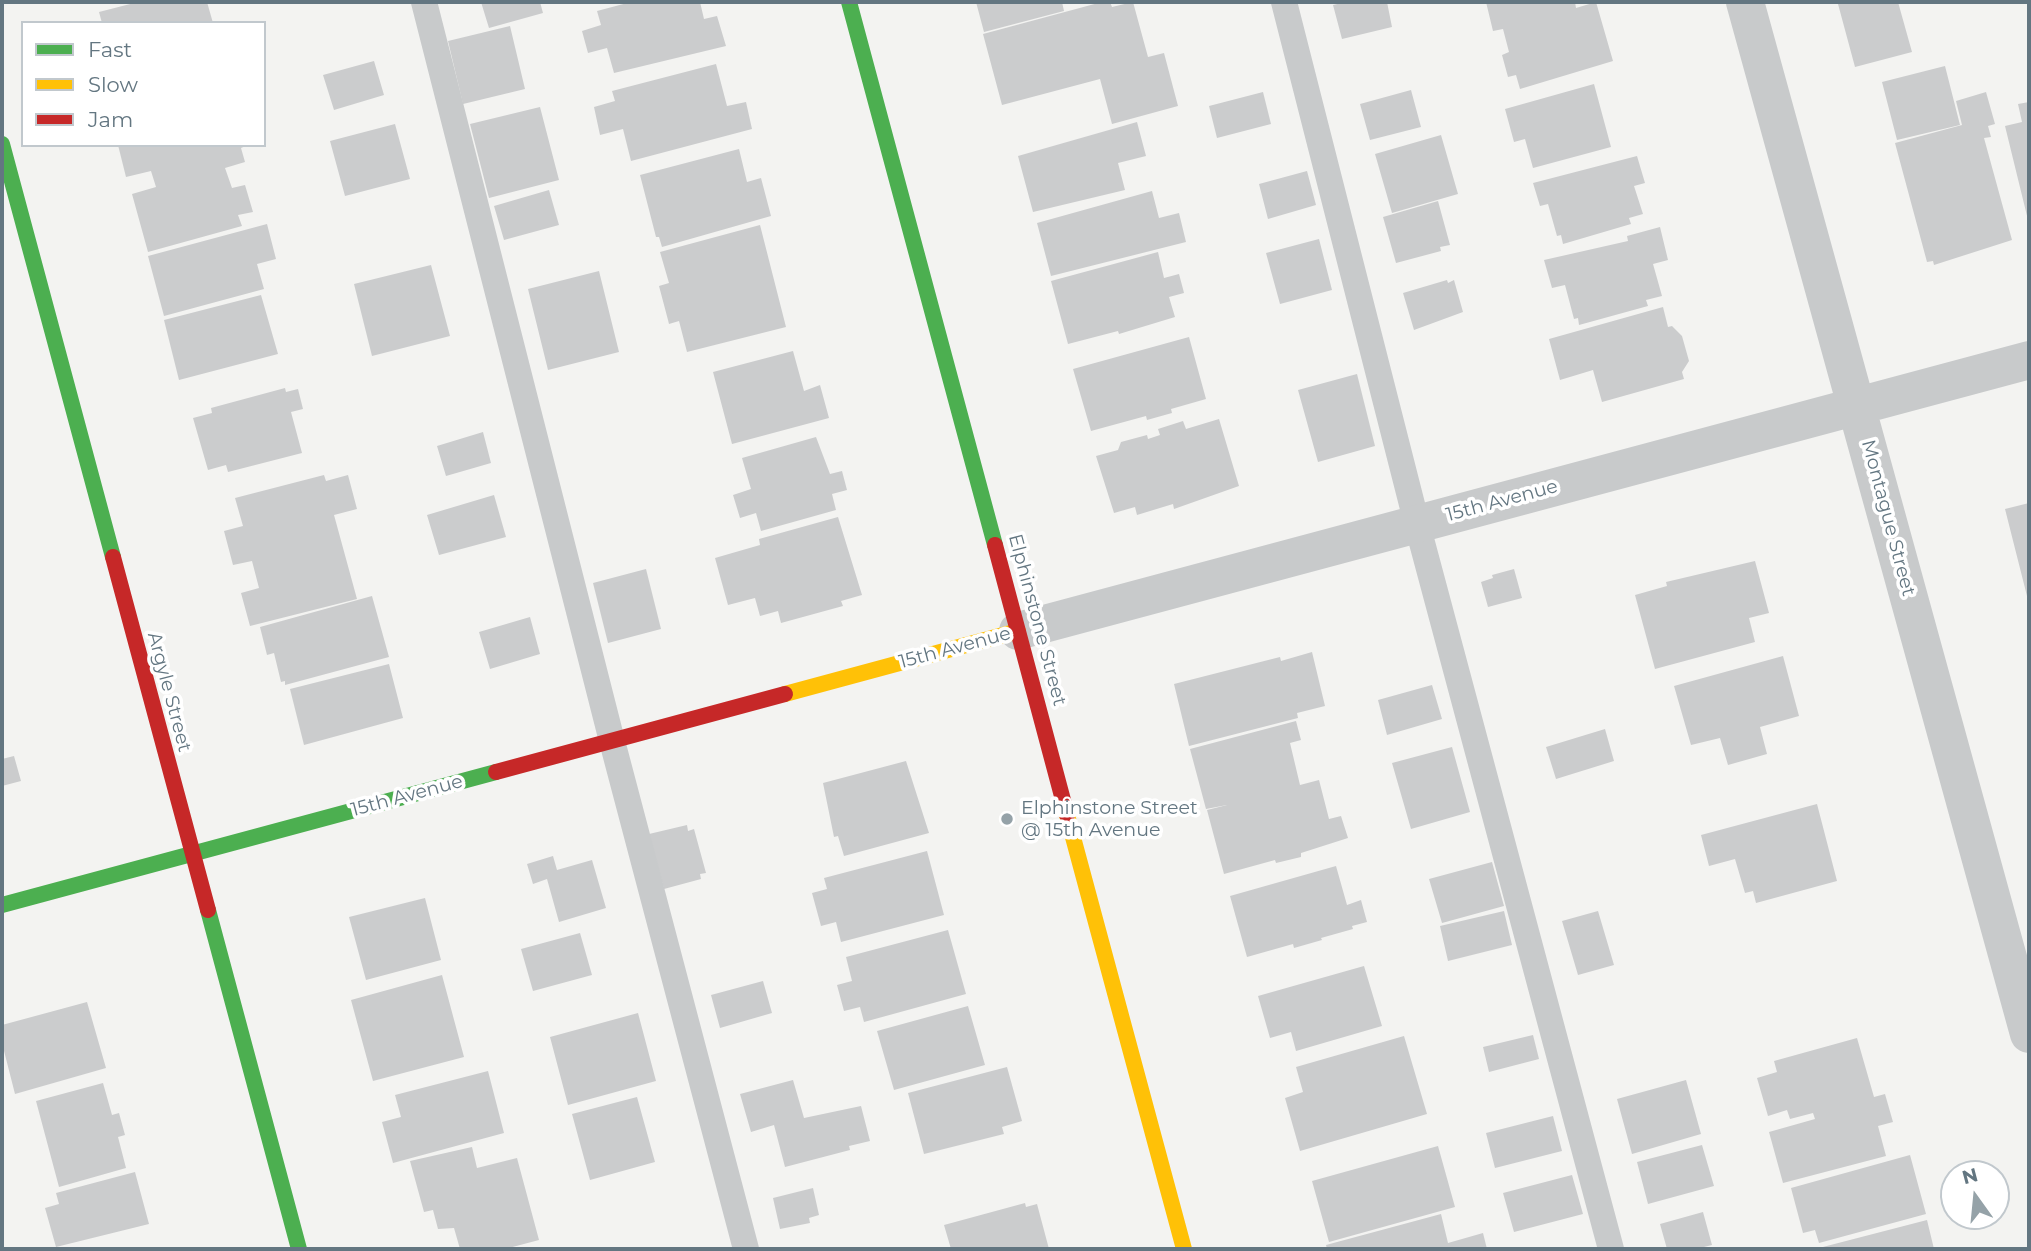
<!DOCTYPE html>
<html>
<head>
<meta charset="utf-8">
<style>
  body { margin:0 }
  #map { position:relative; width:2031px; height:1251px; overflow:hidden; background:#f3f3f1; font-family:Montserrat,sans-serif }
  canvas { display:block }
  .frame { position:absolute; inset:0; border:4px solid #637681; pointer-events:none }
  .legend { position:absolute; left:21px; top:21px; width:245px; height:126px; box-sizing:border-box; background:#fff; border:2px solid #c1c8cd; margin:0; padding:9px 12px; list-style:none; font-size:21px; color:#637681 }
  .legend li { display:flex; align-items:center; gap:14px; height:35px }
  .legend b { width:35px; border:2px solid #c1c8cd }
  .north { position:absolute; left:1940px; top:1160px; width:70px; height:70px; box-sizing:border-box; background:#fff; border:2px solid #c1c8cd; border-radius:50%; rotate:345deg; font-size:19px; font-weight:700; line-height:28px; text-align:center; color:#637681 }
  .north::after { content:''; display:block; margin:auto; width:24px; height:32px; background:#95a2a8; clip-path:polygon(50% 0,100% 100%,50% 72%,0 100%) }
</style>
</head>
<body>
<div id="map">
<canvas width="2031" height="1251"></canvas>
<div class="frame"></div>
<ul class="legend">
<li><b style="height:9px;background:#4caf50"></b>Fast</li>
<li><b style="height:9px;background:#ffc107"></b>Slow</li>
<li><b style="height:9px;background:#c62828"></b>Jam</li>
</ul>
<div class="north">N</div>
</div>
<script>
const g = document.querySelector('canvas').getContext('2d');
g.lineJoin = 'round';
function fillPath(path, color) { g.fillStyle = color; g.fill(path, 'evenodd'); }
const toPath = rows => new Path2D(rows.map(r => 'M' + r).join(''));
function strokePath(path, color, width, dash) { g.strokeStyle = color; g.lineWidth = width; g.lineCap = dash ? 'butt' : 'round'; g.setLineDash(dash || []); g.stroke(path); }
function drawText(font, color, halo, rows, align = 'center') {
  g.font = font + ' Montserrat,sans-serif'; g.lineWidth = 7; g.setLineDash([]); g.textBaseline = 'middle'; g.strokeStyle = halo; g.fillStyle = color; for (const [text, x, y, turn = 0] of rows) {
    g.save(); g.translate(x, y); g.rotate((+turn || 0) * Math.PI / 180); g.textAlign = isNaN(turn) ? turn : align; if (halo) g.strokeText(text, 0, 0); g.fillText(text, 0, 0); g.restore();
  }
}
fillPath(toPath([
  [138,2,207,2,213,23,102,23,99,12],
  [481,2,540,2,543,13,489,28],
  [631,2,700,2,704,19,717,16,726,46,614,73,607,48,588,53,582,31,601,25,597,11],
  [976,2,1062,2,1064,11,984,32],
  [1102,2,1110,2,1112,7,1133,2,1148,57,1164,53,1178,106,1112,124,1100,79,1002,105,983,34],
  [1346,2,1387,2,1392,27,1342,39,1333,5],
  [1486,2,1575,2,1576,8,1596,2,1613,61,1520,89,1516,75,1508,77,1502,55,1509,52,1503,29,1493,31],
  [1847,2,1898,2,1912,52,1855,67,1838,4],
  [510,26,525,89,463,104,448,41],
  [374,61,384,95,334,110,323,75],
  [716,64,727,106,746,102,752,129,631,161,623,129,600,135,594,107,615,101,612,91],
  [1945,66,1960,125,1897,140,1882,82],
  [1594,84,1611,147,1533,168,1525,139,1514,142,1505,109],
  [1411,90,1421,127,1370,140,1360,104],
  [1263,92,1271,124,1217,138,1209,106],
  [1986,92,1995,124,1988,126,1991,137,1984,138,2012,240,1934,265,1933,261,1927,262,1895,143,1962,125,1956,101],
  [2029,102,2029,220,2028,220,2005,126,2022,122,2018,104],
  [540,107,559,180,489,198,470,124],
  [1137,122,1146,156,1118,163,1125,190,1033,212,1018,156],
  [395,124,410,179,345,196,330,141],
  [1441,135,1458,194,1392,213,1375,154],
  [118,145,248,145,241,148,245,162,225,168,232,188,245,185,253,212,238,215,242,226,148,252,132,194,156,187,151,171,126,177],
  [739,149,747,182,761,178,771,216,662,247,659,237,656,237,640,175],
  [1637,156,1645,183,1634,186,1643,214,1629,218,1631,224,1563,244,1561,235,1557,236,1548,204,1540,206,1533,183],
  [1307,171,1316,205,1268,219,1259,184],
  [549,190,559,225,504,240,494,206],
  [1152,191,1159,218,1179,213,1186,242,1051,276,1037,223],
  [1438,201,1450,245,1440,247,1441,251,1396,263,1383,217],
  [267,224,276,259,257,264,264,289,164,316,148,256],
  [760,225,786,327,687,352,679,321,669,324,668,320,659,286,669,283,660,252],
  [1660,227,1668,260,1653,264,1662,296,1646,300,1648,306,1579,325,1578,318,1574,319,1565,285,1552,288,1544,260,1628,241,1627,236],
  [1319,239,1332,290,1280,304,1266,253],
  [1158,252,1164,278,1179,274,1183,289,1184,293,1169,297,1175,317,1119,334,1118,331,1068,344,1051,281],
  [431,265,450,336,372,356,354,284],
  [599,271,619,352,548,370,528,289],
  [1447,280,1448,283,1454,280,1463,312,1414,330,1403,293],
  [261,295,278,354,179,380,164,320],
  [1663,307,1668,327,1672,326,1682,336,1689,361,1682,372,1684,379,1602,402,1593,370,1560,380,1549,339],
  [1189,337,1206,399,1171,409,1172,413,1147,420,1146,416,1091,431,1073,369],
  [793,351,804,391,820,385,829,418,732,444,713,372],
  [1357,374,1375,446,1318,462,1298,390],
  [285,388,286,392,298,389,303,409,291,412,302,453,228,472,226,465,208,470,193,418,212,413,211,408],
  [1219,419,1239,486,1174,509,1173,504,1137,515,1135,507,1114,513,1096,456,1118,450,1121,442,1147,435,1148,439,1160,435,1158,429,1183,421,1186,429],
  [483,432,491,463,446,476,437,446],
  [816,437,830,474,842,471,847,490,832,494,836,510,761,531,756,513,740,518,733,495,751,489,742,458],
  [324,475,326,481,348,475,357,509,334,515,357,599,250,626,241,593,259,588,252,561,233,565,224,531,243,526,235,498],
  [494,495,506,537,439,555,427,515],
  [2029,503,2029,600,2028,600,2005,509],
  [838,517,862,595,841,601,843,606,781,623,778,611,760,616,755,598,728,605,715,558,760,545,759,539],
  [1755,561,1769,613,1749,618,1755,642,1655,669,1635,595,1667,586,1666,582],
  [646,569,661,629,608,643,593,583],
  [1514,569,1522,598,1488,607,1481,582,1493,578,1492,575],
  [372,596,389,657,285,685,285,681,281,682,274,653,267,655,260,627],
  [530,617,540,654,490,669,479,632],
  [1312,652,1325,706,1297,713,1298,718,1189,746,1174,684,1280,657,1281,661],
  [1783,656,1799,716,1760,727,1767,754,1728,765,1720,738,1691,745,1674,686],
  [389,664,403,718,304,745,290,689],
  [1432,685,1442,719,1387,735,1378,700],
  [1296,721,1301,740,1290,743,1300,785,1319,780,1329,819,1341,816,1348,838,1301,853,1301,857,1276,863,1275,860,1224,874,1207,810,1227,805,1206,809,1190,749],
  [1605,729,1614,761,1556,779,1546,747],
  [1452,747,1470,812,1411,829,1392,763],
  [14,756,21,781,2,786,2,759],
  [906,761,929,833,844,856,838,836,834,837,823,783],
  [1817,804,1837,881,1756,903,1753,891,1745,893,1735,859,1709,866,1701,835],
  [687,825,688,831,694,829,706,873,700,874,701,879,664,889,649,834],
  [927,851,944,915,841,942,836,922,821,926,812,893,827,889,824,878],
  [553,856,557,870,592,860,606,908,559,922,547,879,533,884,527,864],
  [1492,862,1504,906,1442,923,1429,879],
  [1336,866,1347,905,1361,900,1367,922,1352,926,1353,929,1321,938,1322,940,1294,948,1293,944,1247,957,1230,896],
  [425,898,441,960,366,980,349,917],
  [1504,911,1512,945,1448,961,1440,926],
  [1598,911,1614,965,1578,975,1562,921],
  [948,930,966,994,864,1022,860,1007,844,1011,837,985,852,981,846,957],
  [580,933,592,975,533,991,521,949],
  [1364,966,1382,1026,1296,1051,1291,1032,1270,1038,1258,996],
  [442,975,464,1057,373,1081,351,1000],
  [763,981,772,1013,720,1028,711,995],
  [87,1002,106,1068,15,1094,2,1043,2,1025],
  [968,1006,985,1065,894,1090,877,1031],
  [638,1013,656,1081,568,1105,550,1037],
  [1533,1035,1539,1059,1489,1072,1483,1047],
  [1404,1036,1427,1114,1300,1151,1285,1098,1303,1092,1296,1067],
  [1857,1038,1874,1097,1885,1094,1893,1122,1878,1126,1886,1156,1783,1183,1769,1132,1815,1119,1813,1113,1790,1119,1787,1110,1768,1116,1757,1078,1777,1072,1774,1061],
  [1007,1067,1022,1121,1002,1127,1004,1134,924,1154,908,1093],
  [488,1071,504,1133,393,1163,382,1122,401,1117,395,1095],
  [793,1080,804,1118,861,1106,870,1141,849,1146,850,1150,785,1167,774,1125,751,1132,740,1094],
  [1686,1080,1701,1134,1632,1154,1617,1099],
  [103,1083,112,1115,119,1113,125,1135,118,1137,126,1168,59,1187,36,1101],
  [637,1097,655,1162,590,1180,572,1114],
  [1553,1116,1562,1151,1495,1168,1486,1133],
  [1702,1145,1714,1186,1648,1204,1637,1162],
  [1438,1146,1455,1207,1329,1242,1312,1181],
  [472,1147,477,1168,517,1158,539,1240,505,1249,460,1249,454,1228,438,1229,433,1210,424,1212,410,1161],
  [1910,1155,1926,1214,1819,1243,1815,1230,1803,1233,1791,1188],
  [135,1172,149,1224,56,1247,45,1208,59,1204,56,1193],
  [1572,1175,1583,1214,1514,1232,1503,1193],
  [813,1188,819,1215,809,1218,810,1223,780,1229,773,1198],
  [1025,1203,1026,1207,1037,1204,1049,1249,951,1249,944,1225],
  [1703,1212,1712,1245,1696,1249,1667,1249,1660,1224],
  [1441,1214,1448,1243,1483,1233,1487,1249,1327,1249,1326,1245],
  [1927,1220,1934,1249,1819,1249,1819,1248]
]), '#cbcccd');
strokePath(toPath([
  [424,2,612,741,746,1249],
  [1284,2,1417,524,1611,1249]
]), '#c8cacb', 26);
strokePath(toPath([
  [1745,2,2029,1034],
  [1018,631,2029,360]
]), '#c8cacb', 38);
strokePath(toPath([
  [849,2,995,545],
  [2,144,113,557],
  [2,905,496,772],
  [208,910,299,1249]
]), '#4caf50', 16);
strokePath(toPath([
  [785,694,1018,631],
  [1067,815,1184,1249]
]), '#ffc107', 16);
strokePath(toPath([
  [995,545,1067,815],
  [113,557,208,910],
  [496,772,785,694]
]), '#c62828', 16);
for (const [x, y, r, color] of [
  [1007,819,7,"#95a2a8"]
]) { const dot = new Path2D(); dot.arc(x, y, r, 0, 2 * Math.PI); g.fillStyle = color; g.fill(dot); strokePath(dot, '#fff', 2.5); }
drawText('19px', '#637681', '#fff', [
  ["15th Avenue",1502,501,-15],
  ["Montague Street",1888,518,75],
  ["Elphinstone Street",1037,620,75],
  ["15th Avenue",955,648,-15],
  ["Argyle Street",169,692,75],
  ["15th Avenue",407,796,-15]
]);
drawText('19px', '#637681', '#fff', [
  ["Elphinstone Street",1021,808],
  ["@ 15th Avenue",1021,830]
], 'left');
</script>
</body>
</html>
